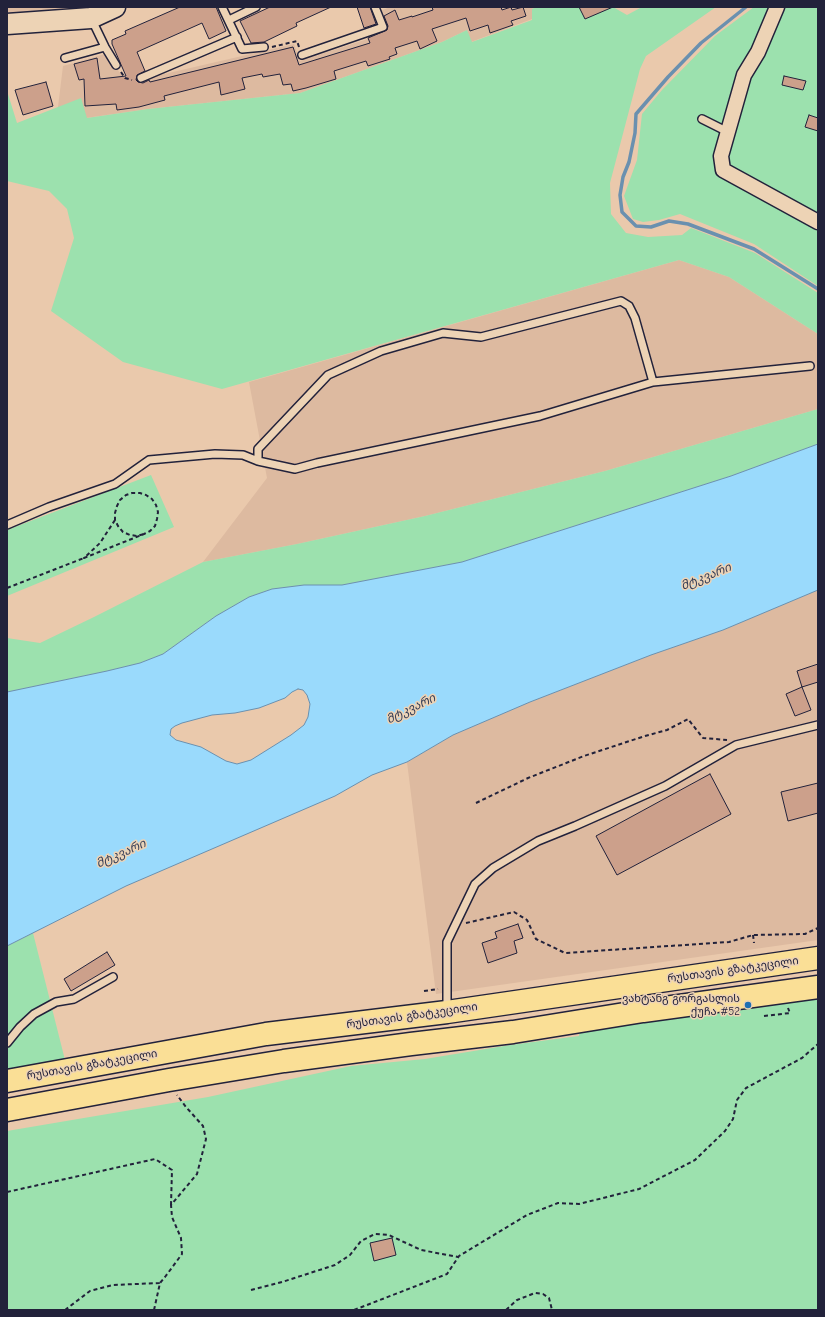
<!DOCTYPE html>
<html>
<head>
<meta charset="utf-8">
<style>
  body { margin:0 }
  #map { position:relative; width:825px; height:1317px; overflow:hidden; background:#eac9ac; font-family:"Comic Neue",sans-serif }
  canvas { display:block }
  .frame { position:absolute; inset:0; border:8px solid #22223b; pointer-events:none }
</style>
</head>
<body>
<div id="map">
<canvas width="825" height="1317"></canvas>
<div class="frame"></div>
</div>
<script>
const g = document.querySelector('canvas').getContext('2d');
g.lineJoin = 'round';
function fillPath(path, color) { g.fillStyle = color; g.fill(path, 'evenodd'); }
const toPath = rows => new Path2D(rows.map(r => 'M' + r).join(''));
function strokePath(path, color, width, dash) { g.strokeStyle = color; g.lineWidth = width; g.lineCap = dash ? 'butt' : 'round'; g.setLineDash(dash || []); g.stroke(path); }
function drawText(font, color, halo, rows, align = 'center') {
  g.font = font + ' "Comic Neue","Noto Sans Georgian",sans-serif'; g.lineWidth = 3; g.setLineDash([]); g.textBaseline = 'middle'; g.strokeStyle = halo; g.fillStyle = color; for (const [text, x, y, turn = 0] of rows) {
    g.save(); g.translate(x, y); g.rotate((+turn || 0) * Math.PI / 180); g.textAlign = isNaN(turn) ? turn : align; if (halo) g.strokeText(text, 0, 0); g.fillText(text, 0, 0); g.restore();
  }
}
fillPath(toPath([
  [7,7,82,7,52,14,7,18],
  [390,7,537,7,532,9,532,19,471,42,467,30,442,42,300,93,148,109,86,118,58,107,63,66,105,54,125,79,134,81,294,44,300,61,386,33,378,12],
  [679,260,729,277,818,334,818,409,605,471,425,516,297,544,203,562,267,478,249,382],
  [818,590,818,940,436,994,407,762,453,735,530,702,651,655,723,630]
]), '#ddbaa0');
fillPath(toPath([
  [537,7,613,7,627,15,642,7,716,7,646,56,640,69,610,183,611,214,626,233,648,237,682,235,691,228,755,253,818,293,818,334,729,277,679,260,222,389,123,362,51,311,74,238,67,209,49,191,7,181,7,95,8,94,17,123,81,98,87,118,148,109,300,93,442,42,467,30,472,42,532,20,532,9],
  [754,7,818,7,818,286,754,244,680,214,659,220,643,222,633,219,624,196,637,160,642,114,662,90,715,36],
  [818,409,818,444,731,476,462,562,342,585,304,585,272,589,249,597,216,616,163,654,140,663,107,671,7,692,7,638,40,643,94,617,203,562,297,544,425,516,605,471],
  [151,475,174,527,7,596,7,530],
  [33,933,65,1060,7,1070,7,946],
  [818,995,818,1310,7,1310,7,1131,208,1097,351,1066,425,1059,510,1045,579,1036,580,1028]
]), '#9ce1ae');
const water = toPath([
  [818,444,818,590,723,630,651,655,530,702,453,735,407,762,372,775,335,796,126,886,7,946,7,692,107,671,140,663,163,654,216,616,249,597,272,589,304,585,342,585,462,562,731,476,818,444],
  [298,689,303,690,307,695,310,704,308,717,304,725,291,735,251,760,237,764,226,761,201,747,176,740,170,735,171,729,175,726,182,723,212,715,235,713,259,708,285,698,292,692,298,689]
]);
fillPath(water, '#9adafc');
strokePath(water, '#6a90af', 1);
strokePath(toPath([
  [746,7,701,43,668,77,636,114,635,133,629,162,623,177,620,195,622,212,636,226,651,227,669,221,688,224,754,249,818,289]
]), '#6a90af', 3.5);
const building = toPath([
  [180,7,216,7,226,31,209,39,202,23,137,52,145,71,137,75,136,80,138,82,143,83,149,80,150,82,293,47,299,65,370,43,368,38,387,30,388,26,384,16,395,10,399,20,412,16,412,17,433,10,432,7,501,7,502,10,511,7,512,10,523,7,526,16,511,21,513,25,490,33,488,25,470,31,466,18,432,29,437,41,420,49,417,41,395,48,397,54,389,57,390,59,368,66,366,61,334,71,336,79,306,88,293,91,291,84,283,85,280,74,263,77,262,74,242,78,245,89,221,95,219,82,164,96,165,100,139,107,117,110,116,104,85,106,84,79,79,80,74,64,97,58,100,79,126,76,112,44,112,40,126,34,125,31,180,7],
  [270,7,331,7,296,23,297,26,264,42,251,43,240,21,270,7],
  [357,7,370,7,376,24,364,28,357,7],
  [579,7,613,7,585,19,579,7],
  [784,76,806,81,803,90,782,85,784,76],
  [46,82,53,106,23,115,15,90,46,82],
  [809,115,818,118,818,131,805,127,809,115],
  [818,664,818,682,802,687,797,671,818,664],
  [802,687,811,710,795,716,786,694,802,687],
  [710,774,731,814,617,875,596,836,710,774],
  [818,783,818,813,788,821,781,792,818,783],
  [518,924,523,938,514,941,517,953,488,963,482,943,497,938,495,932,518,924],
  [107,952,115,965,71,991,64,979,107,952],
  [392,1238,396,1255,374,1261,370,1243,392,1238]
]);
fillPath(building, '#cca08b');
strokePath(building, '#22223b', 1);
const lane = toPath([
  [222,7,242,49,264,47],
  [92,20,105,47,116,65],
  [229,20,256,7],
  [302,55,383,27,375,7],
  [65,58,105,47],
  [141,78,237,37],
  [702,119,728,132],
  [258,461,258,449,328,375,381,351,443,333,481,337,621,301,629,306,635,318,653,382],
  [7,525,49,507,115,484,149,460,215,454,243,455,258,461,295,469,317,463,540,416,653,382,810,366],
  [447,1010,447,942,475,884,493,868,538,841,575,826,665,786,736,745,818,725],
  [7,1043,20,1027,34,1014,56,1002,74,999,113,977]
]);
const street = toPath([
  [777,7,758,52,744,75,721,156,723,170,818,222]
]);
const secondary = toPath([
  [7,24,91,18,115,7]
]);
const highway = toPath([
  [7,1081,266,1034,447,1012,818,958],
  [7,1110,169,1080,284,1061,411,1044,513,1032,643,1011,818,987]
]);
strokePath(lane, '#22223b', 10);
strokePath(street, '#22223b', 17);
strokePath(secondary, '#22223b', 23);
strokePath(highway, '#22223b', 25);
strokePath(toPath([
  [272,47,297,41,299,47],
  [121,72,125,78,132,80],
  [115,520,100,543,84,558,144,534,150,531,155,526,157,519,158,512,156,505,152,499,146,495,140,493,132,493,126,495,120,500,117,506,115,513,115,520,118,526,123,532,130,535,137,536,144,534],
  [7,588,84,558],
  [476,803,528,778,584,756,645,736,667,730,688,719,703,738,727,740],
  [466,923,514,912,527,920,536,939,565,953,729,942,753,935,805,934,818,928],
  [753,935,754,943],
  [424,991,438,989],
  [764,1016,790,1013,788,1008],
  [7,1192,155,1159,172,1170,171,1205],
  [251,1290,282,1282,335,1265,350,1255,361,1241,375,1234,389,1235,421,1250,458,1257],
  [65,1310,90,1291,113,1285,160,1283],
  [154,1310,160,1283,165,1277,182,1254,181,1238,172,1217,171,1205,197,1174,206,1139,203,1126,186,1107,177,1095],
  [354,1310,447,1274,459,1256,527,1215,558,1203,579,1204,639,1189,695,1160,725,1131,733,1119,737,1100,746,1088,802,1058,818,1044],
  [506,1310,517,1300,535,1293,543,1294,549,1298,552,1310]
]), '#22223b', 2, [4, 3]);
strokePath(lane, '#edd3b5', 7);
strokePath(street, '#edd3b5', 14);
strokePath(secondary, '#edd3b5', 20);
strokePath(highway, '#fadf96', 22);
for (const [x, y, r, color] of [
  [748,1005,4,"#1f6fb2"]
]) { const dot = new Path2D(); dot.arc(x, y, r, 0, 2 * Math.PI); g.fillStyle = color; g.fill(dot); strokePath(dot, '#edd3b5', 1.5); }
drawText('11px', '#22223b', '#edd3b5', [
  ["რუსთავის გზატკეცილი",733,970,-8],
  ["რუსთავის გზატკეცილი",412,1016,-8],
  ["რუსთავის გზატკეცილი",92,1065,-10]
]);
drawText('11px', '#22223b', '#edd3b5', [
  ["ვახტანგ გორგასლის",740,999],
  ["ქუჩა #52",740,1012]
], 'right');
drawText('italic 12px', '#343e58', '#edd3b5', [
  ["მტკვარი",706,577,-22],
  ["მტკვარი",411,709,-26],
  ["მტკვარი",121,854,-24]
]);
</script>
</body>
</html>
